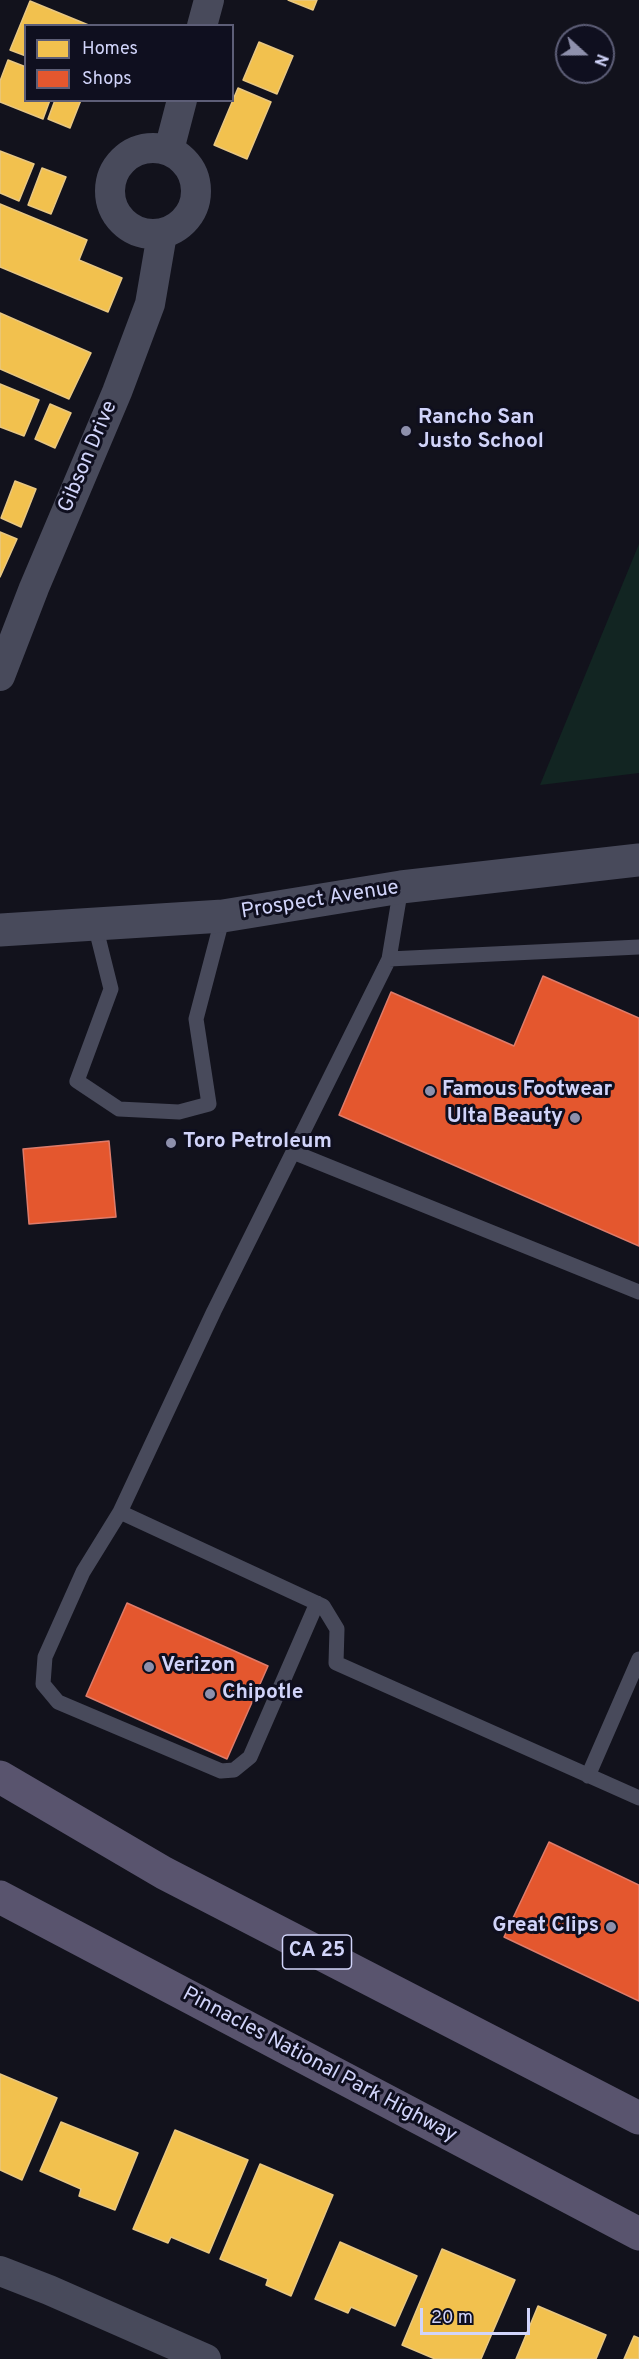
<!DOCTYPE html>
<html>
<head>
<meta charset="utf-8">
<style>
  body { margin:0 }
  #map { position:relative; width:639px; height:2359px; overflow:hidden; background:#12121c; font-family:Overpass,sans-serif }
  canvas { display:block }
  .legend { position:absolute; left:24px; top:24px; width:210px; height:78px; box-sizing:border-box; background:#0f0f1f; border:2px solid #5d5e77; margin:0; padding:8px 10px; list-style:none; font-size:18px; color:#d1d4fa }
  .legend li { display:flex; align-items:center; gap:12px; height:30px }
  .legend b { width:30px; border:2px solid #5d5e77 }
  .north { position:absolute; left:555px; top:24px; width:60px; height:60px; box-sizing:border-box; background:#0f0f1f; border:2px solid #5d5e77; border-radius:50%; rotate:111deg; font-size:16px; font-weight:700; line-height:24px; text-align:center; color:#d1d4fa }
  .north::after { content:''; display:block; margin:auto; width:21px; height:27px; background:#8e90ac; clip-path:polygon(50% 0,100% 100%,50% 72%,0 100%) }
  .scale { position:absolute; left:420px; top:2308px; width:110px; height:27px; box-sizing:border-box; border:3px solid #d1d4fa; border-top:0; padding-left:8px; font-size:18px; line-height:21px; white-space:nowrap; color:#d1d4fa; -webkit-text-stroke:4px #0f0f1f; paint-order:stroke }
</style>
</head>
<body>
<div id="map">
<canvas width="639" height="2359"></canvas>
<ul class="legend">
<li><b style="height:16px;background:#f2c14e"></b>Homes</li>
<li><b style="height:16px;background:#e4572e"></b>Shops</li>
</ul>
<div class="north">N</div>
<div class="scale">20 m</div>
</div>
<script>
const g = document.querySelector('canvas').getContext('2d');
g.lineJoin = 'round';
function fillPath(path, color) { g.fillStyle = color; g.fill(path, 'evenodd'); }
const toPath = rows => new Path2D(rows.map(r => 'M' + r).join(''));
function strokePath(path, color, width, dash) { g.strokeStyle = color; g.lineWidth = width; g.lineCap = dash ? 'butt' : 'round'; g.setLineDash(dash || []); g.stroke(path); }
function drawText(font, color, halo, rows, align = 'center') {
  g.font = font + ' Overpass,sans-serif'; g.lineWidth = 6; g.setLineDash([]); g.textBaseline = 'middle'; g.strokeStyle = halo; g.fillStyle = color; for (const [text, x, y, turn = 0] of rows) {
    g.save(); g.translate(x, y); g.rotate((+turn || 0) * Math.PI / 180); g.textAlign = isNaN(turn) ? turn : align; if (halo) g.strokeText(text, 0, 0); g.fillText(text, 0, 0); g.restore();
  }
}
fillPath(toPath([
  [639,544,639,773,540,785]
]), '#122522');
const homes = toPath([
  [288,0,317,0,313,10,288,0],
  [30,1,91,26,26,26,26,56,10,50,30,1],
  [259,42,293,56,277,94,243,80,259,42],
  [8,60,26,67,26,100,50,100,43,119,0,102,0,81,8,60],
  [238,88,271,102,247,159,214,145,238,88],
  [55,100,81,100,70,128,48,119,55,100],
  [0,151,34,164,19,201,0,193,0,151],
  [42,168,66,177,51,214,28,205,42,168],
  [0,204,87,240,79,260,122,278,108,312,0,267,0,204],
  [0,313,91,353,69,399,0,369,0,313],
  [0,384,39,400,24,436,0,427,0,384],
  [50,404,71,413,55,448,35,439,50,404],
  [15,481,36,489,21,527,1,518,15,481],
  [0,532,17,539,0,577,0,532],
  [0,2074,57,2098,22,2180,0,2170,0,2074],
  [61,2122,138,2153,115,2210,79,2196,81,2189,40,2171,61,2122],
  [175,2130,248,2160,209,2253,171,2237,168,2243,133,2229,175,2130],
  [260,2164,333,2195,291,2296,266,2285,268,2279,220,2259,260,2164],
  [340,2242,417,2276,395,2326,351,2307,348,2313,315,2299,340,2242],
  [442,2249,515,2280,481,2359,435,2359,402,2345,442,2249],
  [538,2306,606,2335,596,2359,516,2359,538,2306],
  [634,2336,639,2338,639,2359,624,2359,634,2336]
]);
fillPath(homes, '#f2c14e');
strokePath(homes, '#e8c782', 1.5);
const shops = toPath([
  [543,976,639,1018,639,1246,339,1115,391,992,514,1046,543,976],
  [109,1141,116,1217,29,1224,23,1149,109,1141],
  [127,1603,268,1666,227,1759,86,1696,127,1603],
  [549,1842,639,1885,639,2001,504,1937,549,1842]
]);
fillPath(shops, '#e4572e');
strokePath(shops, '#de7c6b', 1.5);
strokePath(toPath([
  [401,887,389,959,214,1311,120,1512,323,1606,337,1629,336,1663,639,1798],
  [95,925,111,989,77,1081,119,1109,179,1112,209,1104,196,1019,223,916],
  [389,959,639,947],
  [293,1152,639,1292],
  [120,1512,83,1572,45,1657,43,1684,58,1702,221,1771,234,1770,250,1757,317,1603],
  [588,1776,639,1659]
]), '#484a5b', 15);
strokePath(toPath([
  [202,26,209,0],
  '110 191a43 43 0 1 1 86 0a43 43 0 1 1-86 0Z',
  [169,150,182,100],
  [0,676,34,588,117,392,150,304,162,234],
  [0,2271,49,2290,206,2359]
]), '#484a5b', 30);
strokePath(toPath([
  [0,930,223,916,401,887,639,860]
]), '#484a5b', 33);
strokePath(toPath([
  [0,1777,164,1873,639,2118],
  [0,1897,639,2234]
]), '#59546e', 33);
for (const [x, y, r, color] of [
  [406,431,6,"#8e90ac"],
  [430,1091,6,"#8e90ac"],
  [575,1118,6,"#8e90ac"],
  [171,1143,6,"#8e90ac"],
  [149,1667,6,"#8e90ac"],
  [210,1694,6,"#8e90ac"],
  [611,1927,6,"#8e90ac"]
]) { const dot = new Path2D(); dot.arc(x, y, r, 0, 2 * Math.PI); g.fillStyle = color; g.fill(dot); strokePath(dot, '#0f0f1f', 2); }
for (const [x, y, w] of [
  [317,1952,69]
]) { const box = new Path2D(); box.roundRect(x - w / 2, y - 17, w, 34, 4.5); g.fillStyle = '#0f0f1f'; g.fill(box); strokePath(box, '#d1d4fa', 1.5); }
drawText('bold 20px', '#d1d4fa', null, [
  ["CA 25",317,1952]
]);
drawText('bold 21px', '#d1d4fa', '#0f0f1f', [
  ["Rancho San",418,419],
  ["Justo School",418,443],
  ["Famous Footwear",442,1091],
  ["Ulta Beauty",563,1118,"right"],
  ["Toro Petroleum",183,1143],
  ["Verizon",161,1667],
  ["Chipotle",222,1694],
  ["Great Clips",599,1927,"right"]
], 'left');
drawText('21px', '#d1d4fa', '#0f0f1f', [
  ["Gibson Drive",89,457,-67],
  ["Prospect Avenue",320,901,-9],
  ["Pinnacles National Park Highway",319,2066,28]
]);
</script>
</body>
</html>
